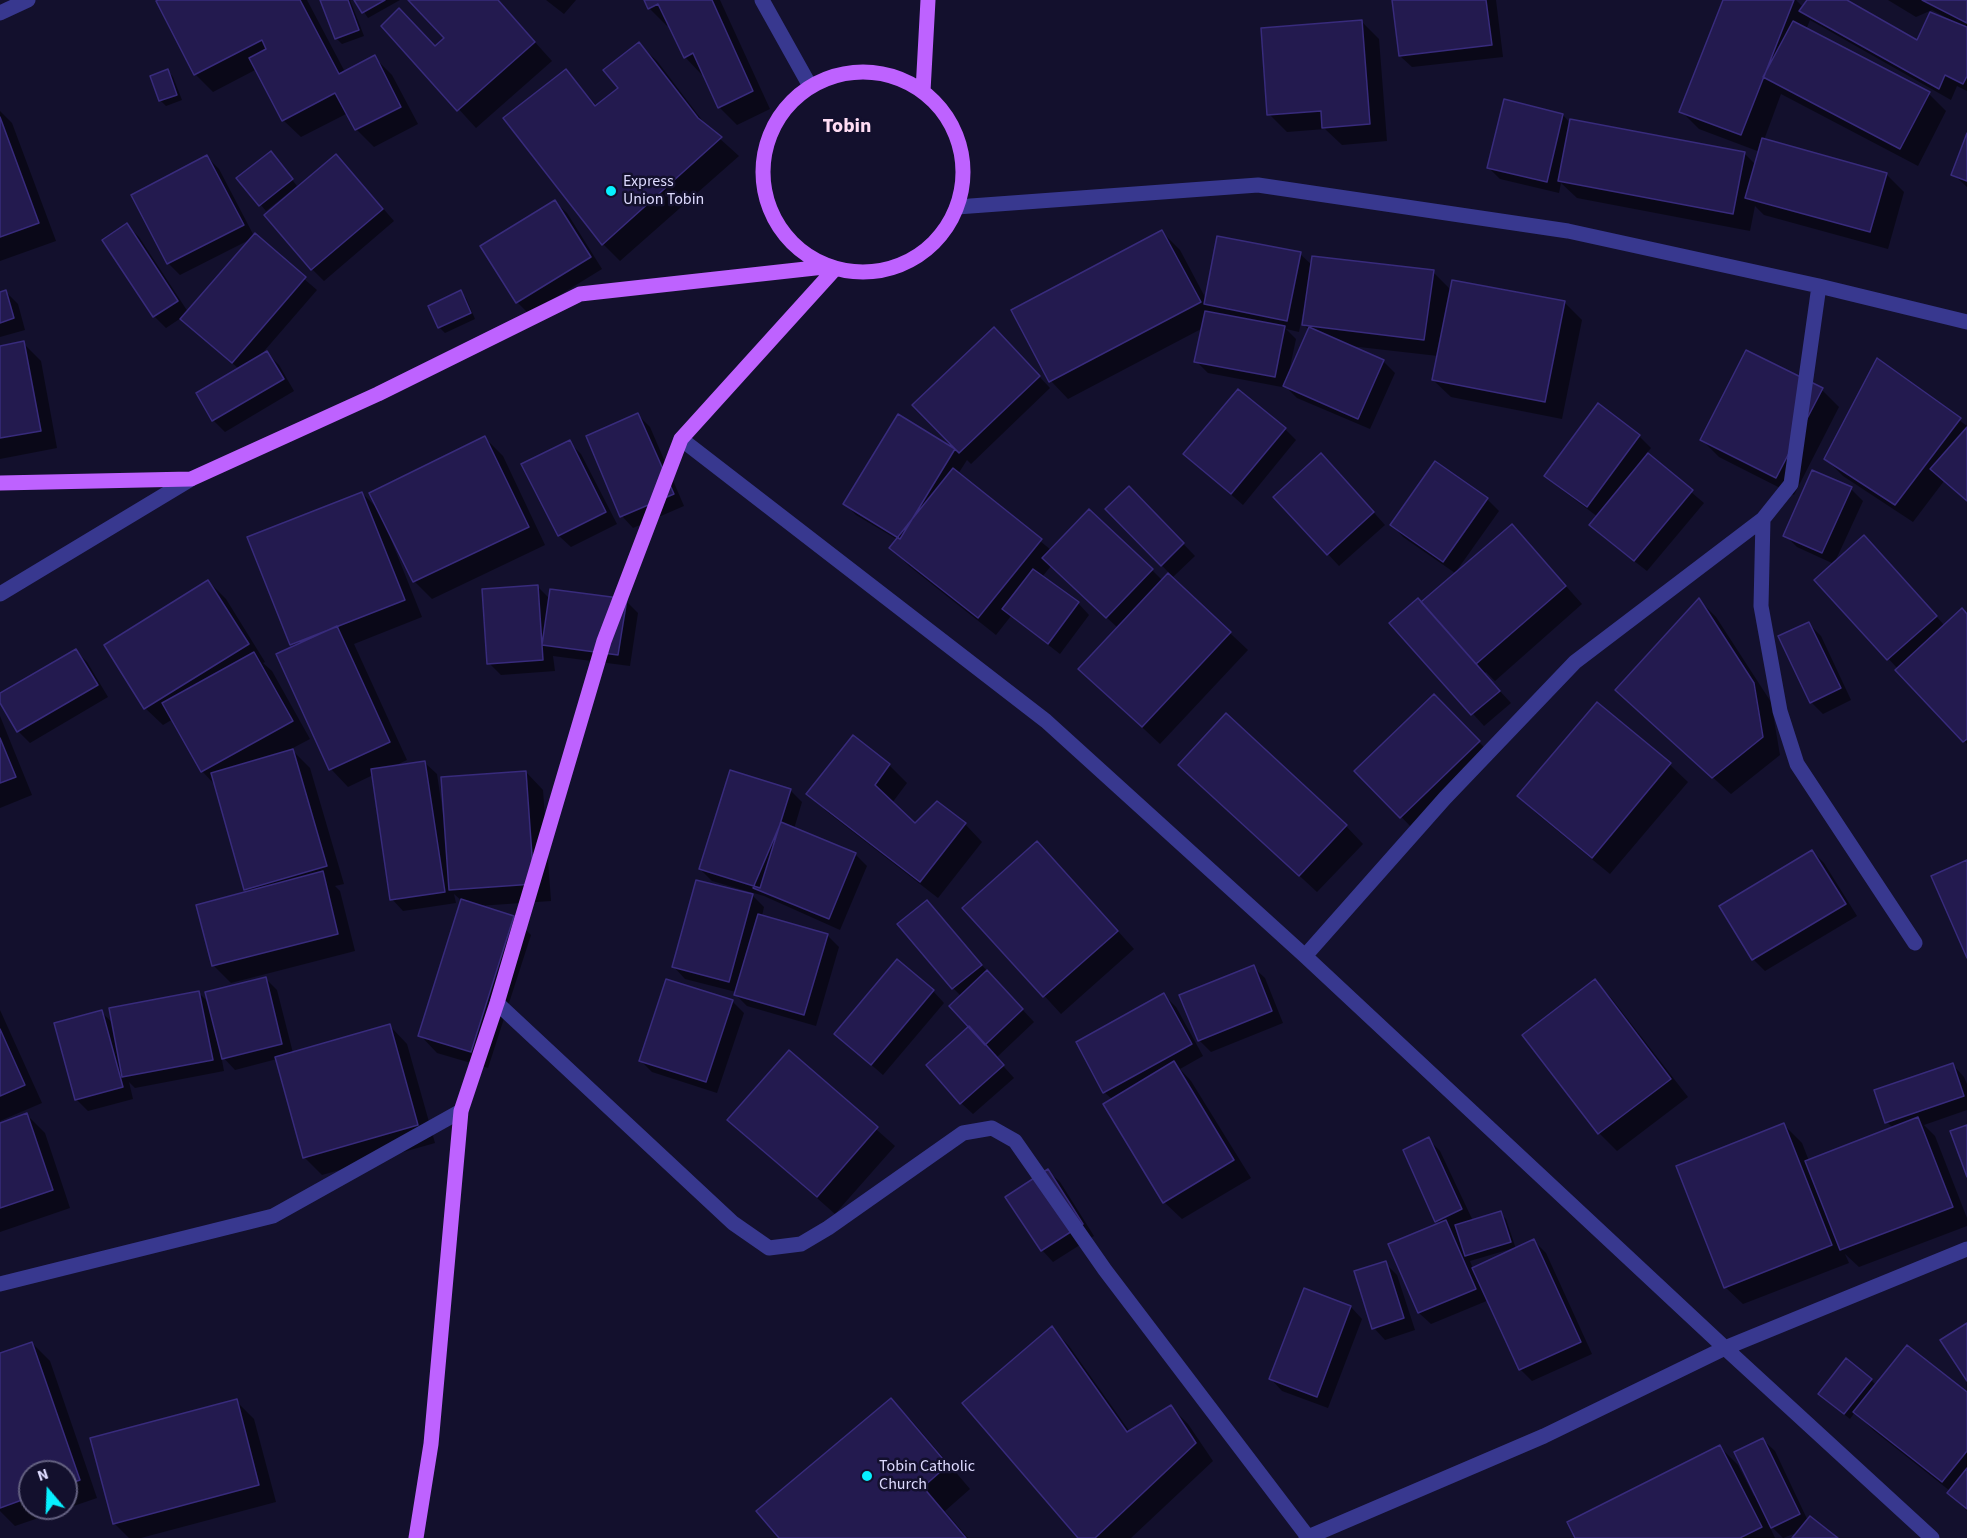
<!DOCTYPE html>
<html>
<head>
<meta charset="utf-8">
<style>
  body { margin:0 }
  #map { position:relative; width:1967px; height:1538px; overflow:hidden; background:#13102d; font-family:"Source Sans 3",sans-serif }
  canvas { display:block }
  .north { position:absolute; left:18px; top:1460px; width:60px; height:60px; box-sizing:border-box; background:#13102d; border:2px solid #646181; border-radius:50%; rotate:341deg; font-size:16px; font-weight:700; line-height:24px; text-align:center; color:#dedbff }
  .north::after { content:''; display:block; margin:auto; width:21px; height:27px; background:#07f0ff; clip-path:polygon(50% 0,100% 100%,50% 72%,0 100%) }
</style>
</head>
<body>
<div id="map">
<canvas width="1967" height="1538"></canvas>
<div class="north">N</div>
</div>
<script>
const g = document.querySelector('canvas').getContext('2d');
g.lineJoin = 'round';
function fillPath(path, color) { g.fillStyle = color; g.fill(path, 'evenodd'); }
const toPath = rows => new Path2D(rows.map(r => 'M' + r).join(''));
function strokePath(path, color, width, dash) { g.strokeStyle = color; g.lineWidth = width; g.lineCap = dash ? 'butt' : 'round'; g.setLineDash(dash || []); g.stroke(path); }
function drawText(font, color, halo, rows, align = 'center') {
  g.font = font + ' "Source Sans 3",sans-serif'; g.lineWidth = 5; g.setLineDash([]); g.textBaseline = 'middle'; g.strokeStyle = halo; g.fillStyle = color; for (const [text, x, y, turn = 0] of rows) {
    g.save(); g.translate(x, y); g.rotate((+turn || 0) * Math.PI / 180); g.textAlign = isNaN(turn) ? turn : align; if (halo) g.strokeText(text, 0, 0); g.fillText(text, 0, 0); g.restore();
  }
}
fillPath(toPath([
  [161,0,307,0,345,72,374,57,392,75,418,124,374,147,356,129,348,113,301,137,283,120,257,69,213,92,195,74],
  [322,0,350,0,364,36,342,44,336,38],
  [356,0,400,0,368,18],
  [410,0,497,0,552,61,476,128,383,26,436,48,446,38],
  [546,0,576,0,564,14],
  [645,0,720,0,770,109,737,125,719,107,704,74,702,75,685,57,670,24,667,26,649,8],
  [1394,0,1496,0,1503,57,1412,67,1400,56],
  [1724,0,1796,0,1803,7,1809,0,1844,0,1918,42,1953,21,1932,10,1916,17,1888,0,1967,0,1967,91,1957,86,1951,100,1810,20,1806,30,1929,94,1946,111,1918,166,1781,94,1764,140,1886,174,1904,192,1888,249,1764,215,1755,206,1750,231,1577,198,1561,183,1559,193,1500,179,1488,167,1563,115,1570,123,1744,153,1756,165,1760,152,1699,129,1681,111],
  [1362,22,1379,39,1387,141,1342,145,1325,129,1287,132,1269,114],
  [639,44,657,61,708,128,739,156,620,261,603,244,566,71,597,106,620,89],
  [168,71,173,77,182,100,166,106,160,100],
  [0,111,12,123,56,241,0,261],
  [1967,137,1967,187,1953,174],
  [207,157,219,169,254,236,317,290,259,357,267,353,279,365,294,391,225,432,213,420,239,369,181,318,166,328,154,316,127,225,139,237,188,312,253,238,180,275,168,263],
  [276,159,297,186,266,211,238,178],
  [348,168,394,221,324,281,312,269],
  [555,202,567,213,602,269,529,314,517,302,482,246],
  [1162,232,1180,250,1206,299,1300,254,1312,265,1433,272,1451,290,1564,302,1582,320,1562,419,1451,397,1433,380,1438,356,1350,346,1383,361,1395,373,1370,429,1297,398,1287,388,1208,373,1196,361,1203,328,1068,399,1051,381,1013,310],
  [1303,313,1305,313,1304,325,1309,330,1289,372,1296,339,1286,329,1299,332],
  [6,292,18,304,25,330,0,337,0,294],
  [460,292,466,298,475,319,445,333,439,327],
  [1006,341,1050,388,971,464,967,460,958,474,1051,550,1152,570,1163,581,1168,575,1248,650,1160,744,1098,686,1118,628,1051,566,1042,577,1078,603,1089,615,1060,654,1011,616,996,635,909,566,891,548,898,540,856,515,845,504,898,416,960,454,914,405],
  [23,343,41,361,57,448,0,459,0,347],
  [1878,360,1967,426,1967,502,1944,481,1913,522,1843,476,1825,458],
  [1822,390,1839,407,1794,495,1719,457,1702,440],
  [638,415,650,427,684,506,633,528,622,516],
  [1285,429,1296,440,1243,505,1185,454],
  [1639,436,1651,448,1646,454,1704,503,1647,571,1603,537,1591,525,1598,517,1558,487,1546,475],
  [485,438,503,456,545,545,432,599,415,582,392,537,390,537,422,617,354,644,407,760,392,767,425,763,437,774,443,814,526,772,543,790,551,901,478,906,513,917,531,935,488,1068,437,1053,420,1035,462,901,454,894,456,903,403,911,392,899,373,775,348,787,331,769,295,648,291,644,362,493,379,510],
  [569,442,581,454,617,524,571,547,559,536,523,465],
  [1333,467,1385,525,1339,566,1275,497],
  [1129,488,1195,556,1173,577,1107,509],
  [1851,489,1863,501,1834,564,1797,547,1785,535],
  [1487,499,1499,511,1455,573,1403,537,1392,525],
  [1512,526,1582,604,1495,681,1486,672,1484,674,1511,703,1484,726,1391,623,1422,604],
  [1876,549,1945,626,1967,616,1967,744,1816,580],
  [208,581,226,599,265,662,263,663,272,671,310,739,291,749,310,768,344,884,335,886,340,891,355,951,231,983,213,965,249,892,245,889,216,786,202,771,173,719,163,725,145,708],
  [537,586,550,599,626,601,638,613,630,666,553,656,555,671,501,675,489,663],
  [1699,600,1716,617,1771,702,1780,755,1731,794,1617,690],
  [1809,624,1821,636,1851,700,1823,714,1811,702],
  [75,650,87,662,108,697,30,743,18,731,0,700,0,695],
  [1434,697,1491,754,1413,829,1357,771],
  [1597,704,1670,765,1688,782,1610,874,1537,814,1519,796],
  [0,716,32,795,0,808],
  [889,765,907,783,892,803,915,825,965,824,982,842,938,898,826,811,808,793],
  [1198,782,1346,826,1363,844,1317,892],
  [790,790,802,802,794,829,855,854,867,866,840,930,764,896,712,881,700,869],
  [1812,851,1824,863,1857,916,1765,971,1754,960,1721,906],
  [1054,860,1134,949,1061,1014,964,908],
  [751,894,764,907,762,916,827,935,839,947,816,1026,747,1006,735,994,736,992,685,979,674,967],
  [938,914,992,977,1034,1022,996,1058,1014,1078,973,1114,961,1103,971,1027,961,996,953,988],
  [1253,967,1265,978,1283,1023,1211,1052,1199,1040],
  [265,978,277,990,293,1053,390,1026,407,1044,435,1143,322,1175,304,1157,277,1059,235,1070,221,1055,224,1071,135,1088,129,1082,133,1099,88,1111,76,1099,101,1012,114,1024,199,993,210,1004],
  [1595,981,1612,999,1688,1097,1617,1151,1599,1133,1524,1035],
  [933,991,944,1003,883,1075,836,1034],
  [1164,995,1176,1007,1203,1056,1180,1069,1191,1081,1251,1178,1182,1219,1164,1202,1113,1100,1104,1092],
  [732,1001,744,1013,717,1093,652,1072,640,1060],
  [0,1010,42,1103,0,1121],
  [789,1052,895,1146,835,1214,729,1120],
  [1953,1065,1964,1077,1967,1084,1967,1110,1924,1125,1935,1136,1967,1218,1967,1226,1859,1267,1845,1254,1849,1263,1743,1304,1725,1287,1784,1125,1802,1143,1809,1161,1893,1128,1887,1122],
  [27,1115,45,1133,70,1208,0,1232,0,1124],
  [1428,1139,1440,1151,1473,1221,1500,1213,1506,1219,1516,1249,1534,1241,1546,1253,1592,1354,1532,1381,1520,1369,1489,1300,1431,1324,1419,1313,1390,1245,1440,1224,1436,1221],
  [1514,1248,1515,1250,1473,1269,1470,1261],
  [1048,1171,1060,1182,1094,1236,1053,1262,1042,1250],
  [1385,1263,1397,1275,1415,1330,1385,1340,1374,1328],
  [1351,1307,1362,1319,1328,1408,1282,1391,1271,1379],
  [1052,1328,1069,1346,1130,1432,1170,1406,1188,1424,1213,1461,1131,1538,1080,1538],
  [32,1343,50,1361,97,1498,15,1526,0,1511,0,1354],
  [30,1472,66,1472,66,1508,30,1508],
  [1871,1380,1877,1386,1967,1394,1967,1511,1949,1493,1950,1491,1873,1430,1855,1412,1850,1419,1825,1399],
  [891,1400,913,1422,970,1489,945,1511,968,1538,781,1538],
  [236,1401,254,1419,276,1502,141,1538,129,1538,114,1523],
  [1763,1440,1775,1451,1808,1521,1836,1538,1794,1538,1799,1532,1783,1538,1768,1523,1775,1538,1577,1538,1720,1447,1738,1465,1754,1496,1756,1495]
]), '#0007');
const building = toPath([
  [158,0,300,0,339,74,375,55,401,107,355,130,335,93,282,121,249,58,266,49,262,40,194,75,156,1,158,0],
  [320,0,348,0,359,30,335,39,320,0],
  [354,0,385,0,362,13,354,0],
  [408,0,498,0,535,42,457,111,381,26,399,8,435,46,444,38,408,0],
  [644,0,712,0,753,91,718,108,693,53,684,58,658,4,648,9,644,0],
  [1392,0,1486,0,1492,45,1399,56,1392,0],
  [1723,0,1794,0,1741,135,1679,112,1723,0],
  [1807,0,1847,0,1917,40,1930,12,1967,27,1967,76,1963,84,1945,75,1939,89,1799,11,1807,0],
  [1922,0,1967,0,1967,23,1922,0],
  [1362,20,1370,124,1322,128,1321,111,1267,115,1261,28,1362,20],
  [1793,21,1930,92,1900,149,1763,77,1793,21],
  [639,42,698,118,722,137,602,245,503,118,566,69,595,106,618,88,603,70,639,42],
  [168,69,177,95,159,101,150,76,168,69],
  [1504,99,1563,114,1547,182,1487,168,1504,99],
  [0,117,39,223,0,237,0,117],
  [1570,119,1745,152,1733,214,1558,181,1570,119],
  [1967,133,1967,181,1951,175,1967,133],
  [1762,138,1887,173,1870,232,1745,198,1762,138],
  [271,151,293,179,259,206,236,178,271,151],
  [336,154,383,209,311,270,264,215,336,154],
  [207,155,244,225,167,264,131,195,207,155],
  [555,200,591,257,516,303,480,246,555,200],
  [127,223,178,301,153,317,102,240,127,223],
  [1162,230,1201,302,1049,382,1011,310,1162,230],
  [255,233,306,277,232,363,180,319,255,233],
  [1217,236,1301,252,1287,321,1204,304,1217,236],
  [1312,256,1434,270,1424,340,1302,325,1312,256],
  [1452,280,1565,301,1545,402,1432,380,1452,280],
  [6,290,14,318,0,323,0,292,6,290],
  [461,290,471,313,438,328,428,306,461,290],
  [1205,311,1285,326,1275,377,1194,362,1205,311],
  [994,327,1040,376,959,453,912,405,994,327],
  [1309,327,1384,360,1358,419,1283,386,1309,327],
  [24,341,41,431,0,438,0,346,24,341],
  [1746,350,1823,388,1776,478,1700,440,1746,350],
  [267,351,284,379,212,421,196,393,267,351],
  [1877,358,1961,418,1895,505,1824,459,1877,358],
  [1238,389,1286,428,1231,494,1183,454,1238,389],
  [1598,403,1640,435,1587,507,1544,476,1598,403],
  [638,413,674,494,620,517,586,436,638,413],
  [898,414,955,449,900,539,843,504,898,414],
  [1967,427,1967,501,1930,469,1967,427],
  [485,436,529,527,413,582,369,493,485,436],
  [570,440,606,512,558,536,521,464,570,440],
  [1321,453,1374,512,1327,555,1273,497,1321,453],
  [1648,453,1693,490,1634,561,1589,525,1648,453],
  [1435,461,1488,498,1443,562,1390,525,1435,461],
  [953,468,1042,539,978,618,889,548,953,468],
  [1812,470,1852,487,1822,553,1783,536,1812,470],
  [1129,486,1184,543,1161,566,1105,509,1129,486],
  [362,492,405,600,290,645,247,537,362,492],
  [1089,509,1153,569,1106,618,1042,558,1089,509],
  [1512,524,1566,586,1476,664,1421,602,1512,524],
  [1864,535,1937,616,1887,660,1814,580,1864,535],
  [1033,569,1079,602,1048,644,1002,609,1033,569],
  [1168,573,1231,632,1142,727,1078,669,1168,573],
  [208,580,249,644,144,709,104,645,208,580],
  [538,585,543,660,487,664,482,589,538,585],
  [550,589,627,599,618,655,542,645,550,589],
  [1418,598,1500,691,1471,715,1389,623,1418,598],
  [1699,598,1754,683,1763,737,1712,778,1615,690,1699,598],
  [1962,608,1967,614,1967,739,1963,742,1895,670,1962,608],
  [1809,622,1841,688,1810,703,1778,636,1809,622],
  [337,626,390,742,329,770,276,654,337,626],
  [76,649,98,685,17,732,0,703,0,693,76,649],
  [254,652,293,721,201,772,162,703,254,652],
  [1434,694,1480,741,1400,818,1354,771,1434,694],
  [1597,702,1671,763,1592,858,1517,796,1597,702],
  [1226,713,1347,825,1299,876,1178,765,1226,713],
  [853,735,890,764,875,785,915,823,937,801,966,823,920,882,806,794,853,735],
  [0,738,16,777,0,783,0,738],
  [293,749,327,866,244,890,211,773,293,749],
  [425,761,445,892,390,900,371,769,425,761],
  [730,770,791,789,760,888,699,869,730,770],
  [526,771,534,884,449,890,441,777,526,771],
  [781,822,856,853,829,919,753,888,781,822],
  [1037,841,1118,931,1043,997,962,908,1037,841],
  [1812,850,1846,904,1752,960,1719,906,1812,850],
  [1967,860,1967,958,1931,876,1967,860],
  [323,871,338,934,212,966,196,905,323,871],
  [696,880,753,894,729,982,672,967,696,880],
  [461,899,514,916,471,1052,418,1036,461,899],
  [927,900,982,965,952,989,897,924,927,900],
  [758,914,828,934,804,1015,734,995,758,914],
  [897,959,934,990,871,1065,834,1034,897,959],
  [1254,965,1272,1011,1198,1041,1179,995,1254,965],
  [987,970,1023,1009,985,1045,949,1006,987,970],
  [266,977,282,1044,222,1059,205,992,266,977],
  [666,979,733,1000,706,1082,639,1061,666,979],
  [1595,979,1671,1079,1598,1134,1522,1035,1595,979],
  [199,991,213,1060,122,1077,109,1008,199,991],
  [1164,993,1192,1044,1103,1093,1076,1042,1164,993],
  [102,1010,123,1087,75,1100,54,1023,102,1010],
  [390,1024,418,1125,303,1158,275,1057,390,1024],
  [969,1026,1004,1065,960,1104,926,1065,969,1026],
  [0,1029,25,1085,0,1096,0,1029],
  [789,1050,878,1127,817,1197,727,1120,789,1050],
  [1174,1061,1234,1160,1163,1203,1103,1104,1174,1061],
  [1953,1063,1964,1096,1885,1123,1874,1090,1953,1063],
  [27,1113,53,1190,0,1208,0,1123,27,1113],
  [1918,1117,1953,1207,1840,1250,1805,1161,1918,1117],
  [1784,1123,1832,1245,1724,1288,1676,1166,1784,1123],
  [1967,1125,1967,1177,1950,1131,1967,1125],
  [1429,1137,1462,1209,1435,1222,1403,1150,1429,1137],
  [1048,1169,1083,1224,1041,1251,1005,1197,1048,1169],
  [1501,1211,1511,1242,1465,1256,1455,1225,1501,1211],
  [1446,1220,1476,1289,1418,1313,1388,1244,1446,1220],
  [1534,1239,1581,1342,1519,1370,1472,1268,1534,1239],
  [1386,1261,1404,1318,1372,1329,1354,1271,1386,1261],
  [1304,1288,1351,1306,1317,1397,1269,1379,1304,1288],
  [1967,1323,1967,1381,1940,1340,1967,1323],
  [1052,1326,1127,1432,1171,1405,1196,1443,1095,1538,1078,1538,962,1403,1052,1326],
  [32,1342,80,1480,66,1485,66,1472,30,1472,30,1497,0,1508,0,1353,32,1342],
  [1907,1345,1967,1392,1967,1451,1942,1482,1853,1412,1907,1345],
  [1846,1358,1872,1379,1844,1414,1818,1394,1846,1358],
  [891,1398,948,1465,923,1487,966,1538,779,1538,756,1511,891,1398],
  [237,1399,259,1485,113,1524,90,1438,237,1399],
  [1763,1438,1800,1514,1771,1528,1734,1452,1763,1438],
  [1720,1445,1762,1527,1740,1538,1575,1538,1567,1522,1720,1445],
  [1967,1468,1967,1509,1947,1493,1967,1468],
  [1810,1516,1838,1538,1792,1538,1810,1516]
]);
fillPath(building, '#231a4f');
strokePath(building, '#382b7c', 1.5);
strokePath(toPath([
  [762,0,810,86],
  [0,13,28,0],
  [957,207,1258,185,1568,231,1819,286,1967,322],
  [681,439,1046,721,1305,956,1725,1348,1932,1538],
  [1763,519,1761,606,1780,711,1797,764,1915,943],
  [0,594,191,479],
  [1305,956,1445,798,1575,662,1763,519,1791,484,1819,286],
  [497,1003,733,1223,769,1248,801,1244,828,1228,963,1133,992,1128,1015,1141,1105,1270,1308,1537],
  [0,1284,273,1216,461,1111],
  [1306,1538,1544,1436,1725,1348,1967,1249]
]), '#38388f', 15);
strokePath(toPath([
  '763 172a100 100 0 1 1 200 0a100 100 0 1 1-200 0Z',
  [923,91,928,0],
  [0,483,191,479,378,394,580,294,824,267],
  [416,1538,431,1444,461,1111,497,1003,604,641,681,439,834,270]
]), '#be62ff', 15);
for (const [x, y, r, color] of [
  [611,191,6,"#07f0ff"],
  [867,1476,6,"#07f0ff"]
]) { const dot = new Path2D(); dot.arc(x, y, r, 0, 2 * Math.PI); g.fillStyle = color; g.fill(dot); strokePath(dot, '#13102d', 2); }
drawText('16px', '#dedbff', '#13102d', [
  ["Express",623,182],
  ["Union Tobin",623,200],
  ["Tobin Catholic",879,1467],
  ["Church",879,1485]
], 'left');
drawText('bold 20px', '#ffddf4', '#13102d', [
  ["Tobin",847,128]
]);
</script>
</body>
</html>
